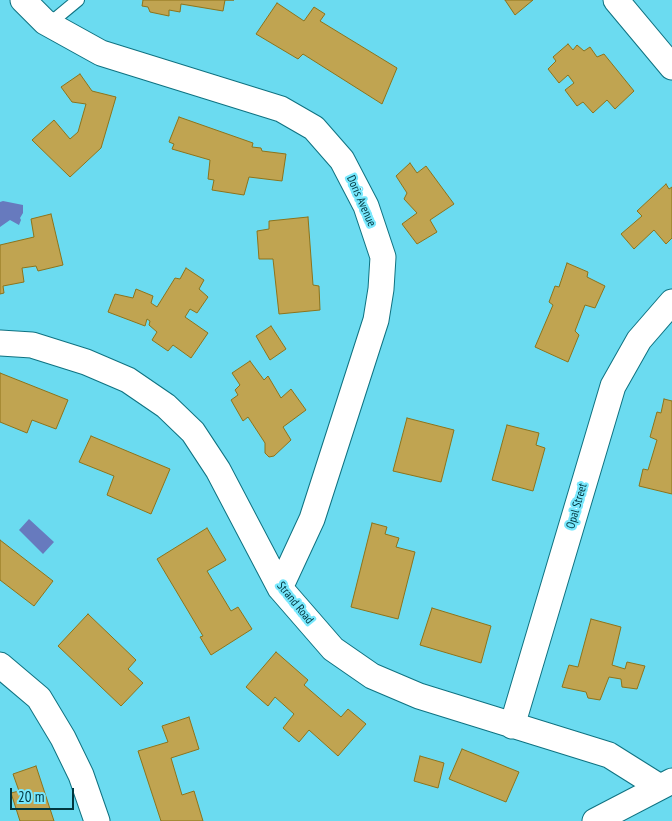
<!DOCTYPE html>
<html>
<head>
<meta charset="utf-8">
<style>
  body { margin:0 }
  #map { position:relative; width:672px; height:821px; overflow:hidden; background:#6bdbf0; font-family:"PT Sans Narrow",sans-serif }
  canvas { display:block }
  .scale { position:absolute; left:10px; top:788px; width:64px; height:22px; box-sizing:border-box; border:2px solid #01373f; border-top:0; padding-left:6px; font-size:15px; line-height:18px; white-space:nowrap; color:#01373f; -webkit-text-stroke:4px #78e8fd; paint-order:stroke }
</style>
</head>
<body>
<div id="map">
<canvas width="672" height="821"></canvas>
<div class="scale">20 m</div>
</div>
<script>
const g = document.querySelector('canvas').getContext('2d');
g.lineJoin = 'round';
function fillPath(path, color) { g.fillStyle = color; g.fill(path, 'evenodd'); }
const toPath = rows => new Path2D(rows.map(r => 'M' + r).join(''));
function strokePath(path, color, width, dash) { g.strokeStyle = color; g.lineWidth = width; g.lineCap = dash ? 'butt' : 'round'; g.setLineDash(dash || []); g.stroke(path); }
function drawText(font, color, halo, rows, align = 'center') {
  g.font = font + ' "PT Sans Narrow",sans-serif'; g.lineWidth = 4.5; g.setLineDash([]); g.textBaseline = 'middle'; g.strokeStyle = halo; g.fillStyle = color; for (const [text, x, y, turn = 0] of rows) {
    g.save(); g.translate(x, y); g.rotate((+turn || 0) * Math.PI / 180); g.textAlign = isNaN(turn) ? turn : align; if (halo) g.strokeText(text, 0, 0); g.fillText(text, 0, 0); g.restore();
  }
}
fillPath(toPath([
  [3,201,23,205,23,213,20,218,21,220,19,225,10,220,0,227,0,202],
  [29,519,54,542,43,554,19,530]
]), '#677abe');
const building = toPath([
  [143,0,234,0,225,0,223,11,181,4,180,12,169,10,169,16,150,12,148,7,142,6,143,0],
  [505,0,533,0,515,15,505,0],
  [277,3,304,21,314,7,325,14,320,21,397,68,382,104,303,54,298,59,256,34,277,3],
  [568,44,573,50,577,45,584,51,590,47,597,57,604,54,634,91,615,109,607,100,593,113,583,102,577,106,565,90,574,83,568,75,559,83,548,69,556,61,553,57,568,44],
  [80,74,92,91,116,97,101,148,70,177,32,140,54,120,70,139,78,132,86,104,72,102,61,87,80,74],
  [179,117,253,143,252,147,261,148,262,151,286,154,282,181,249,177,244,195,212,190,214,180,208,179,210,160,172,149,174,144,169,142,179,117],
  [410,163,417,173,426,166,454,204,430,220,437,232,417,244,402,224,417,213,404,199,407,193,396,176,410,163],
  [666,184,669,189,672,187,672,238,666,244,654,230,634,249,621,234,642,216,637,211,666,184],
  [51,214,63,265,38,271,36,266,22,268,24,282,3,286,4,293,0,294,0,245,34,237,31,219,51,214],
  [308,217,313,285,319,286,320,310,279,314,273,259,259,259,257,231,269,229,269,221,308,217],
  [567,263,588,272,587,277,605,286,595,308,585,305,575,331,579,335,568,362,535,347,553,305,549,302,555,286,559,287,567,263],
  [186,268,204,280,199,289,208,297,197,313,190,309,185,317,208,333,191,358,173,345,168,351,152,340,157,332,149,325,150,321,147,319,145,326,108,312,115,294,133,298,136,289,153,296,151,303,157,307,175,278,180,279,186,268],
  [271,326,286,349,270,360,256,336,271,326],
  [250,361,264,380,268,376,281,398,291,389,306,410,283,427,291,440,274,456,269,457,265,453,265,443,248,417,243,421,231,400,238,395,235,390,240,385,232,373,250,361],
  [0,373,68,400,56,429,32,420,27,433,0,422,0,373],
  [664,399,672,401,672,494,639,486,643,469,648,470,657,440,650,437,657,412,661,413,664,399],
  [407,418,454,430,441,482,393,471,407,418],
  [507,425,539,433,536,445,545,448,533,491,492,480,507,425],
  [91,436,170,469,151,514,107,495,114,476,79,462,91,436],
  [372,523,387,527,385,534,399,538,396,547,415,552,398,619,351,607,372,523],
  [207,528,226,560,207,571,231,611,238,607,252,629,211,655,200,637,203,636,157,559,207,528],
  [0,540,53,581,34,606,0,580,0,540],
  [432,608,491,626,481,663,420,645,432,608],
  [88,614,136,660,128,669,143,683,121,706,58,646,88,614],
  [591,619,621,627,612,665,625,669,627,662,645,666,637,689,622,687,621,679,609,677,600,700,588,698,586,692,562,687,569,665,578,667,591,619],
  [276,652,308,680,304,685,341,717,348,709,366,724,338,756,309,730,299,742,283,728,294,714,275,697,268,706,246,687,276,652],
  [189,717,199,749,171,758,182,795,194,791,203,821,161,821,138,751,168,742,162,726,189,717],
  [462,749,519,772,506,802,449,779,462,749],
  [420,756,444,763,438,788,414,781,420,756],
  [36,766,54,821,20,821,11,793,19,791,13,774,36,766]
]);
fillPath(building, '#c0a451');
strokePath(building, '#8d731a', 1);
const lane = toPath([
  [49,24,78,0]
]);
const street = toPath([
  [23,0,45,22,101,53,281,109,314,128,342,160,366,206,383,257,381,289,376,320,312,519,280,588],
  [616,0,672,67],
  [0,343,32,345,86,362,128,380,166,406,193,432,218,470,280,588,333,649,372,676,419,696,609,755,660,787],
  [0,665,39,698,63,738,81,775,97,821],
  [512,726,613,386,639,340,672,302],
  [595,821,672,781]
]);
strokePath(lane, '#0f7281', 14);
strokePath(street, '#0f7281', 27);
strokePath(lane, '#fff', 12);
strokePath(street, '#fff', 25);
drawText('12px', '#01373f', '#78e8fd', [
  ["Doris Avenue",361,201,66],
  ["Opal Street",577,506,-74],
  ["Strand Road",295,603,51]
]);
</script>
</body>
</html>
